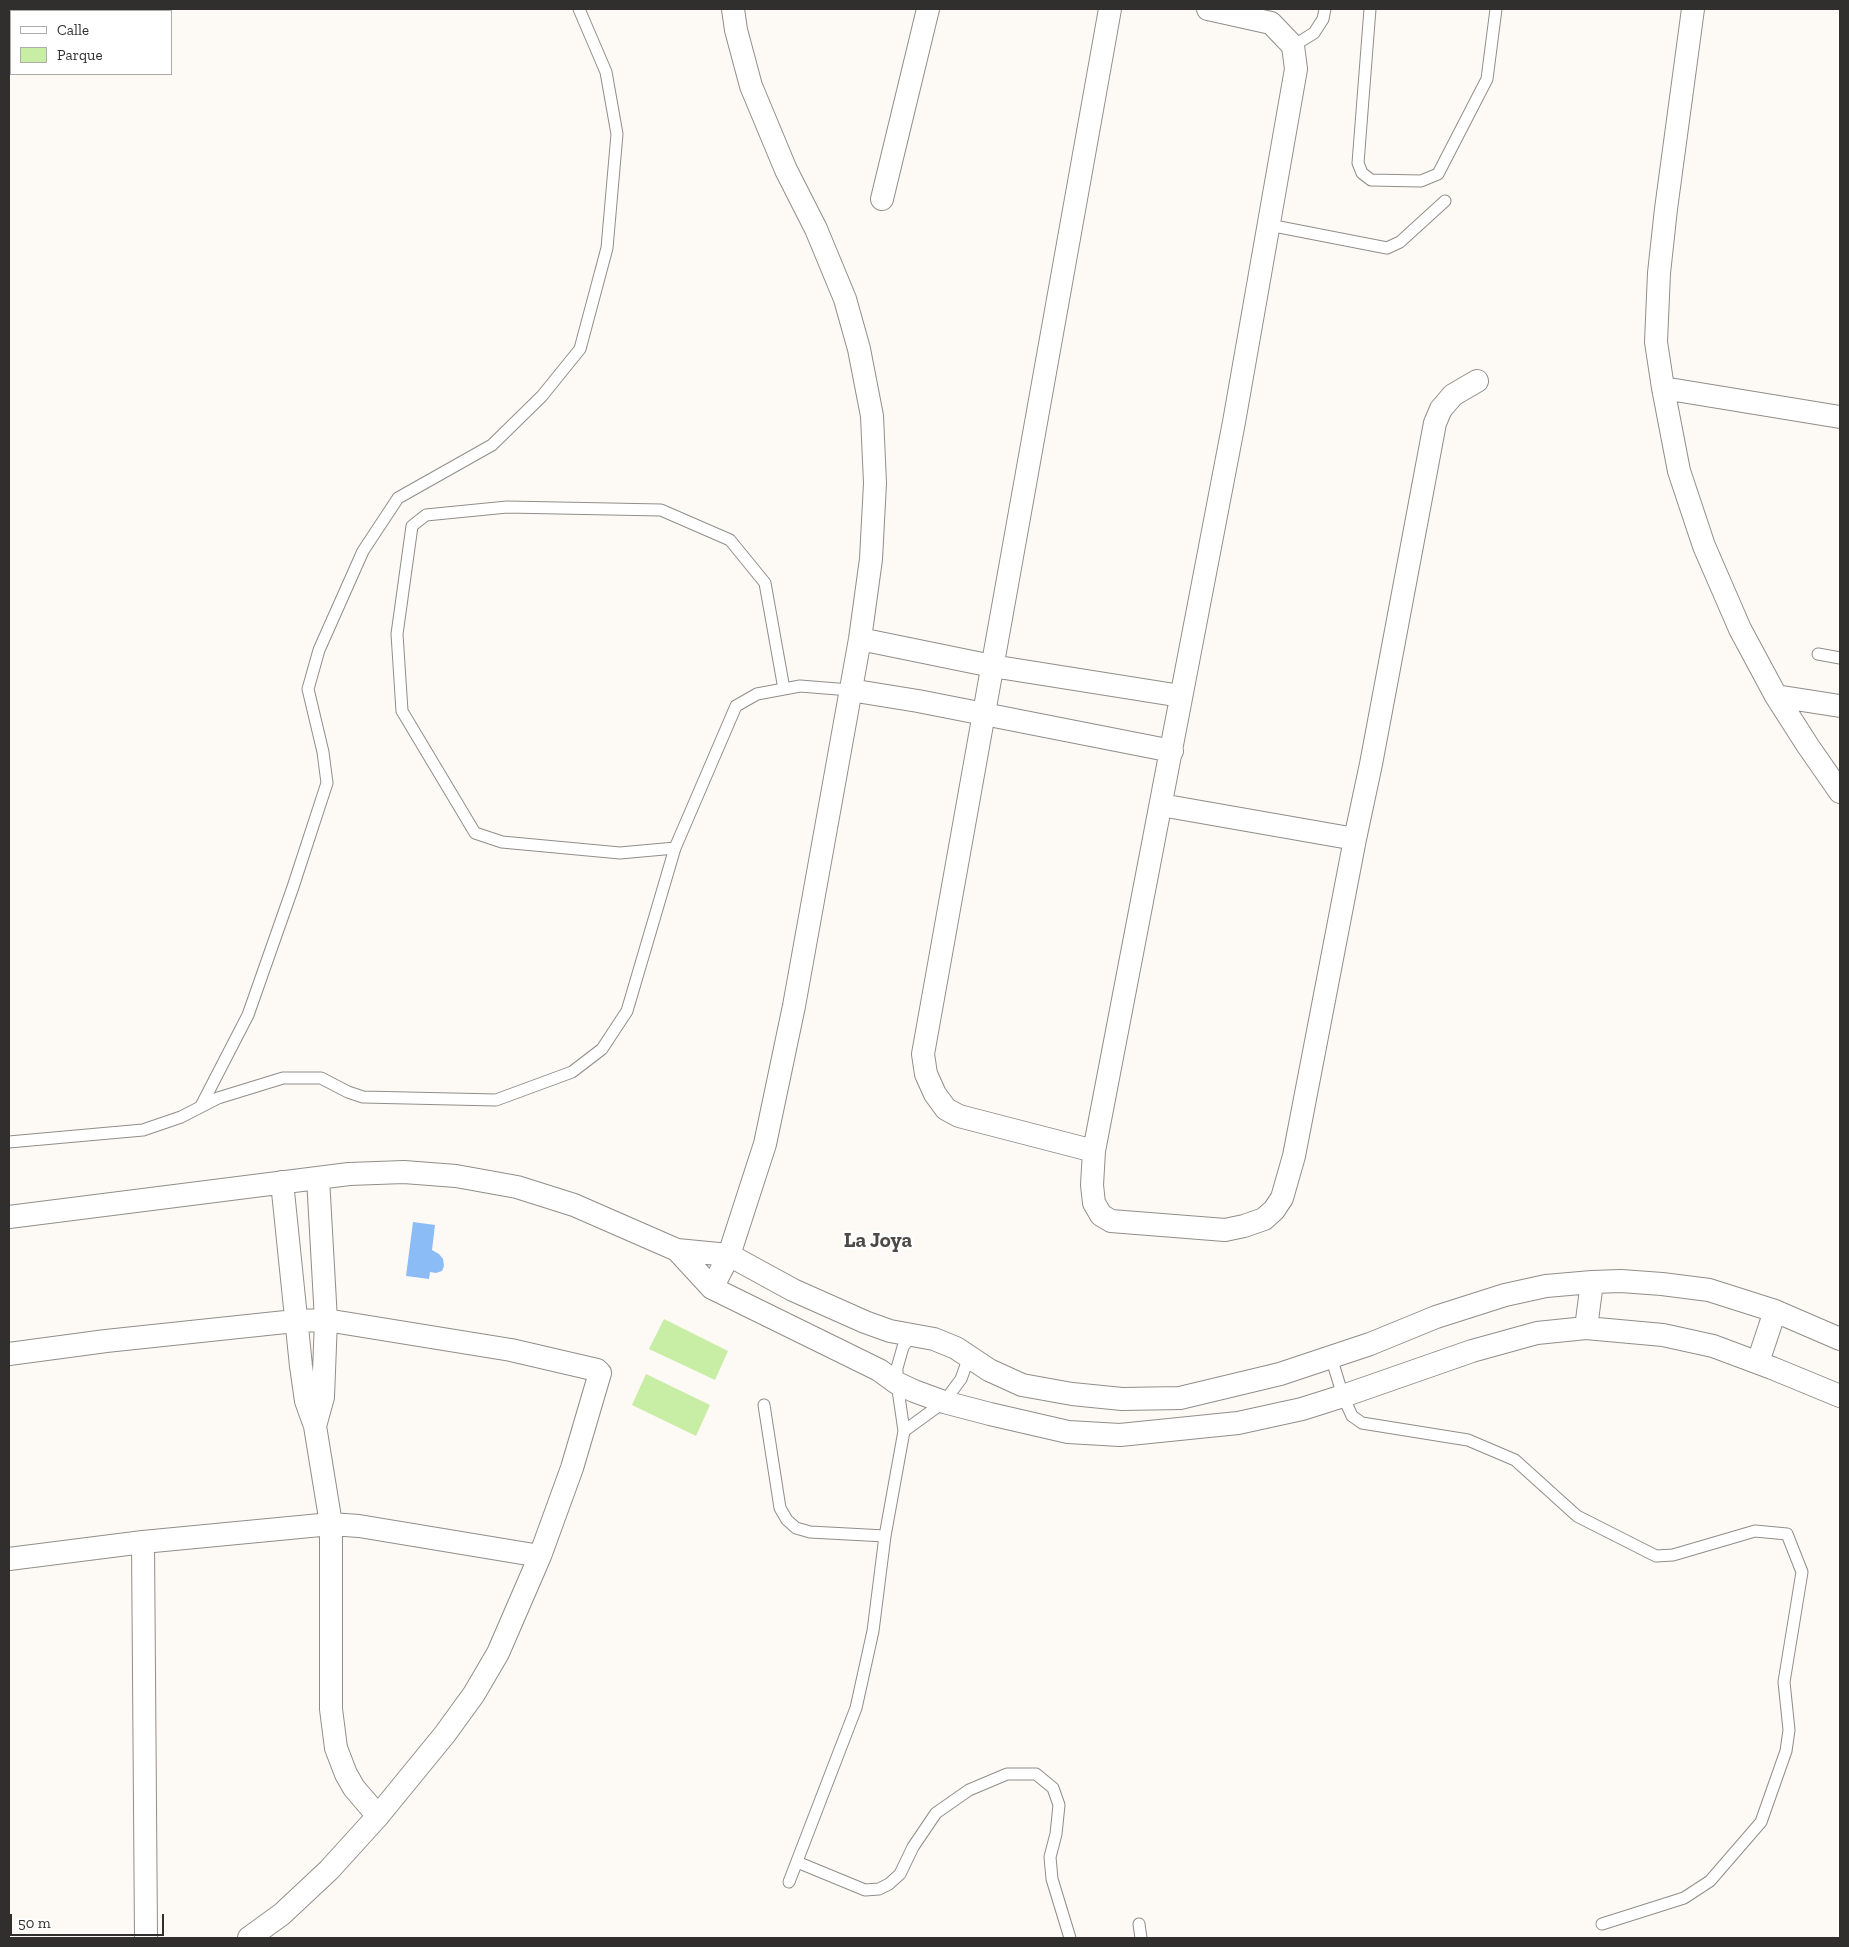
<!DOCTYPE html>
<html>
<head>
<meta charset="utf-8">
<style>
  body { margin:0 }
  #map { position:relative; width:1849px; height:1947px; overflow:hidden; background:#fdfaf6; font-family:"Zilla Slab",serif }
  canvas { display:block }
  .frame { position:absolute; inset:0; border:10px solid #302f2e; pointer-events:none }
  .legend { position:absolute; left:10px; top:10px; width:162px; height:65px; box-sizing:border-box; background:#fff; border:1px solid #acacab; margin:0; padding:6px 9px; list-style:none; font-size:15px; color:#302f2e }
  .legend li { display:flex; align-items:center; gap:10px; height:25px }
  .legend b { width:25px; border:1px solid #acacab }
  .scale { position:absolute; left:10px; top:1914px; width:154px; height:22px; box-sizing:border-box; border:2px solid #302f2e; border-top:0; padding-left:6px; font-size:15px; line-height:18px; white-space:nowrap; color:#302f2e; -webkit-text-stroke:4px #fff; paint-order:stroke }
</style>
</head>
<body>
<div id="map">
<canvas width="1849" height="1947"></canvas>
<div class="frame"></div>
<ul class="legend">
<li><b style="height:6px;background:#fff"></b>Calle</li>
<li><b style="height:14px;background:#c8eda4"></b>Parque</li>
</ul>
<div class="scale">50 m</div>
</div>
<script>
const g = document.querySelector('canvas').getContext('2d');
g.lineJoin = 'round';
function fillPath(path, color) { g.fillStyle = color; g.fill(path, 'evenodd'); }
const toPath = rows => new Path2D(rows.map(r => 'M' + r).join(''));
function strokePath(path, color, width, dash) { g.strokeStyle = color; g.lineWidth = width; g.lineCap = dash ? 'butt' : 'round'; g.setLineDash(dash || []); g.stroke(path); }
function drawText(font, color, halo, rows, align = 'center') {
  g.font = font + ' "Zilla Slab",serif'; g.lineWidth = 5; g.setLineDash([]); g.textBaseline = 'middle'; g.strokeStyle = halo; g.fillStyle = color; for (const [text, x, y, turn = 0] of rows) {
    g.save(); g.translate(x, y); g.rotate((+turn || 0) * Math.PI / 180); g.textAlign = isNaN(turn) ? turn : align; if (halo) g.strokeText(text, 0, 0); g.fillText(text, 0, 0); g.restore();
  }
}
fillPath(toPath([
  [664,1319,728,1351,715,1380,649,1349],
  [646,1374,710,1405,696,1436,632,1405]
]), '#c8eda4');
fillPath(toPath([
  [413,1222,435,1225,432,1250,439,1254,443,1259,444,1266,442,1271,436,1273,430,1272,429,1279,406,1276]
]), '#8bbcf6');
const service = toPath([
  [1370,9,1358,163,1362,173,1371,180,1421,181,1438,174,1487,79,1496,9],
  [1293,46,1314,33,1323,19,1325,9],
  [1269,225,1387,248,1400,242,1445,201],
  [1818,654,1840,658],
  [675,848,620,853,502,842,475,833,402,711,397,634,412,526,426,515,507,507,661,510,730,540,765,583,784,689],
  [201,1106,248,1015,293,887,327,783,323,752,308,689,319,650,363,551,398,498,492,445,542,396,580,349,607,248,617,134,606,72,579,9],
  [9,1142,143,1130,181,1117,218,1098,283,1078,321,1078,348,1092,363,1097,496,1100,572,1072,602,1049,627,1011,675,848,736,706,757,694,800,686,850,690],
  [1331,1357,1343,1396,1352,1416,1362,1423,1468,1440,1515,1460,1577,1516,1656,1556,1673,1555,1755,1531,1787,1534,1802,1572,1784,1682,1789,1730,1786,1751,1761,1822,1710,1881,1684,1898,1602,1924],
  [764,1405,780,1508,787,1520,796,1528,810,1532,885,1536],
  [904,1431,944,1402,961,1379,969,1357],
  [797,1862,865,1890,879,1889,889,1884,900,1874,913,1847,936,1813,969,1790,1007,1774,1036,1774,1053,1788,1059,1805,1056,1834,1050,1857,1052,1879,1070,1938],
  [789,1882,856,1708,873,1631,885,1536,904,1431,897,1383,897,1368,903,1347,911,1336],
  [1139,1924,1141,1938]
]);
const minor = toPath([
  [1208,9,1271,23,1293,46,1296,69,1234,422,1094,1151,1092,1185,1094,1203,1101,1215,1111,1221,1225,1230,1244,1226,1264,1219,1274,1210,1282,1198,1294,1156,1355,839,1371,764,1435,423,1441,409,1453,395,1477,381],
  [1693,9,1666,209,1659,273,1656,342,1663,388,1679,471,1704,546,1740,629,1776,696,1808,746,1840,792],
  [882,199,928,9],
  [1663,388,1840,417],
  [860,639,992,666,1181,696],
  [850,690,918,701,1172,751],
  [1776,696,1840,706],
  [1161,805,1355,839],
  [1094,1151,959,1116,946,1109,935,1094,926,1074,923,1054,1110,9],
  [282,1182,301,1366,306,1401,315,1426,331,1524,331,1709,336,1748,346,1774,354,1788,378,1816],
  [9,1217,349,1174,404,1172,456,1176,517,1187,574,1205,677,1250,729,1255,793,1290,865,1322,890,1331,934,1339,956,1348,989,1370,1022,1385,1072,1394,1122,1399,1180,1398,1280,1374,1370,1344,1436,1317,1505,1295,1546,1286,1592,1282,1621,1281,1662,1284,1709,1290,1775,1311,1840,1339],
  [677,1250,712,1288,879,1370,897,1383,914,1391,944,1402,990,1414,1068,1432,1120,1435,1238,1423,1302,1409,1343,1396,1472,1351,1537,1333,1586,1328,1663,1335,1713,1346,1772,1368,1840,1396],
  [712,1288,729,1255,765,1144,794,1006,860,639,871,559,875,483,872,416,859,349,845,299,816,229,786,170,751,86,736,30,733,9],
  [1586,1328,1592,1282],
  [9,1354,106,1341,295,1321,326,1320,511,1350,597,1370,600,1373,572,1468,540,1556,498,1653,474,1694,445,1734,378,1816,329,1870,282,1914,249,1938],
  [1758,1362,1775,1311],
  [315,1426,323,1397,326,1320,318,1178],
  [143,1542,146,1938],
  [9,1559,143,1542,331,1524,359,1526,540,1556]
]);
strokePath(service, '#918e8a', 13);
strokePath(minor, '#918e8a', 24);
strokePath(service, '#fff', 11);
strokePath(minor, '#fff', 22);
drawText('bold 21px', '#4c4946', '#fff', [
  ["La Joya",878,1241]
]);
</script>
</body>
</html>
